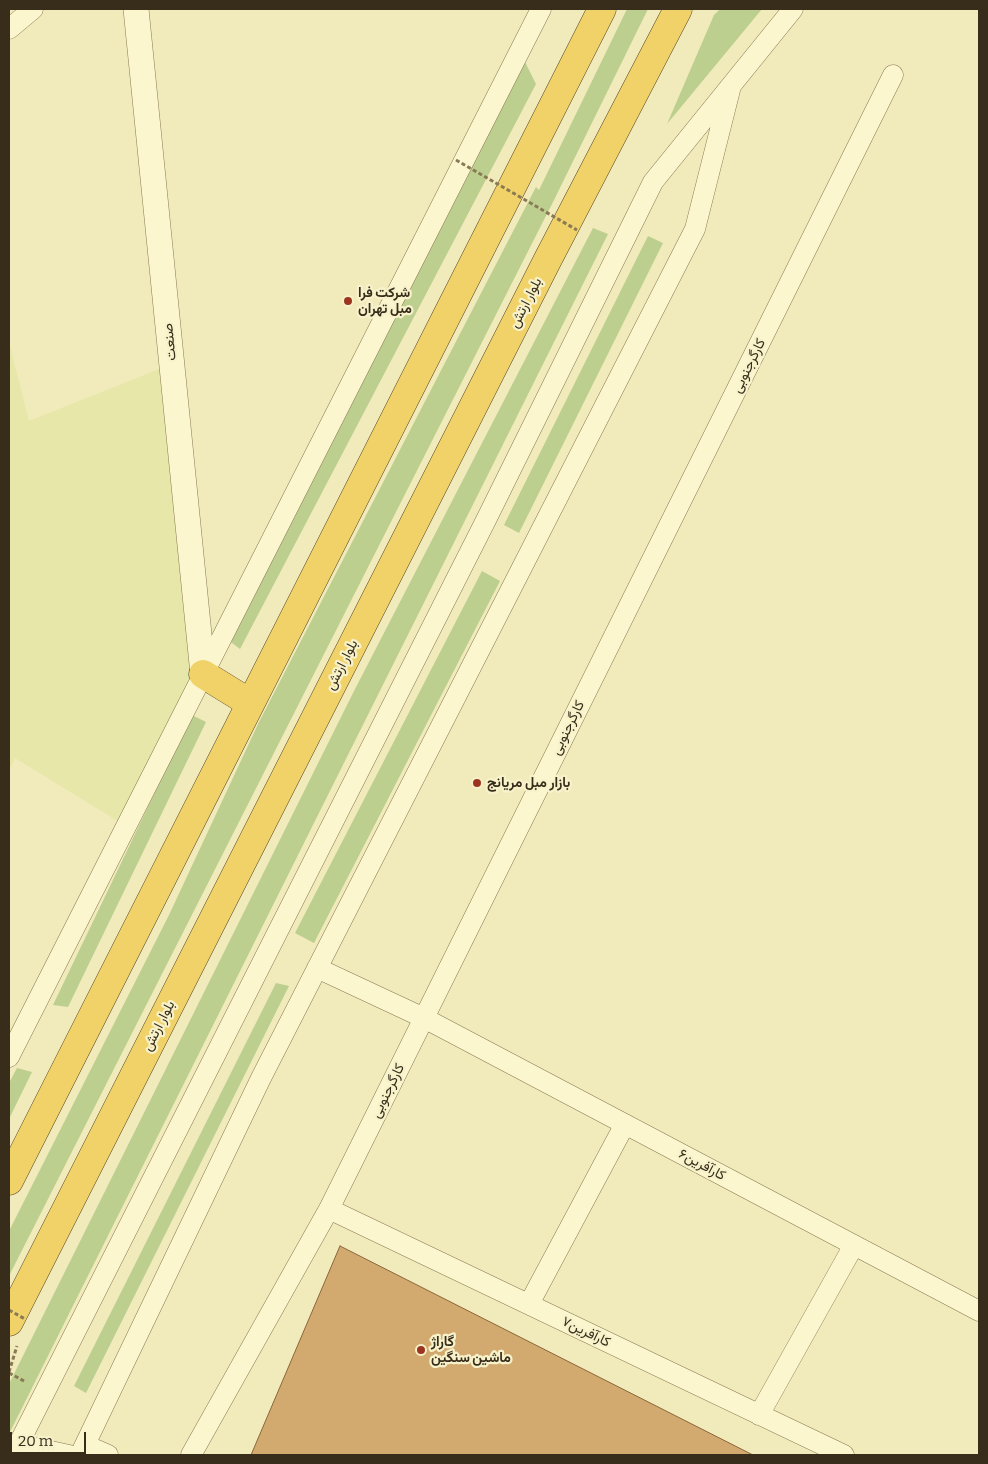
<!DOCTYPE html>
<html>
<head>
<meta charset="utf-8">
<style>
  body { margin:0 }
  #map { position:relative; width:988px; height:1464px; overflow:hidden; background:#f1eabb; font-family:Bitter,serif }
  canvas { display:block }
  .frame { position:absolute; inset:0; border:10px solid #372d1a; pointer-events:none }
  .scale { position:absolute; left:10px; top:1432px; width:76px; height:22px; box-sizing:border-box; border:2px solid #372d1a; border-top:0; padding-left:6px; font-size:15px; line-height:18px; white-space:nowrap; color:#372d1a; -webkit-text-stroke:4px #f8f2cb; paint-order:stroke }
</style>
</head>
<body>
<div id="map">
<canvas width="988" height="1464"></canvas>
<div class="frame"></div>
<div class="scale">20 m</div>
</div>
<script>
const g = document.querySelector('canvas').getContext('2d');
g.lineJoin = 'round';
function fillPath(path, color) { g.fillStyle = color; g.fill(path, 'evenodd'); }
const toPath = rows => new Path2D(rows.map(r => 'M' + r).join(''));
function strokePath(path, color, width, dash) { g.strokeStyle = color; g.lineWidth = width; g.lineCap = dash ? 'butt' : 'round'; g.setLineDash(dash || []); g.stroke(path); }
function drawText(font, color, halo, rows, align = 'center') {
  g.font = font + ' Bitter,Vazirmatn,serif'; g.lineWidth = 4.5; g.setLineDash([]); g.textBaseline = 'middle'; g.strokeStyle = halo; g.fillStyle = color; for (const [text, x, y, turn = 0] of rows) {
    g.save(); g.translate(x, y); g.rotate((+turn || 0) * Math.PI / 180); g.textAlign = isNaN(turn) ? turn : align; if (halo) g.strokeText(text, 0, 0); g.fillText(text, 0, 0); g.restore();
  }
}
fillPath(toPath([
  [9,343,29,421,172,364,203,674,126,826,15,758,9,770]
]), '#e6e7a8');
fillPath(toPath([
  [627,9,648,9,553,202,9,1276,9,1231,169,915,259,722,536,187,539,190],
  [720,9,762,9,667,124,714,15],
  [524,60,536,84,240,649,227,639],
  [593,228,608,234,9,1434,9,1384,354,691],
  [648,236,663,243,519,533,504,525],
  [482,571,500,581,314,943,295,933],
  [192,715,206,722,68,1007,53,1005],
  [276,983,289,986,86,1393,74,1386],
  [17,1068,32,1072,9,1119,9,1083]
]), '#bccf8f');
const building = toPath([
  [340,1246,753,1455,251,1455,340,1246]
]);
fillPath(building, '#d2a96e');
strokePath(building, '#8a6638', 1);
const minor = toPath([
  [9,29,33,9],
  [317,968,424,1018,979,1311],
  [9,1057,541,9],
  [329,1209,844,1455],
  [529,1304,625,1124],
  [759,1415,854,1245],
  [85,1445,108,1455],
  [9,1451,18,1444,69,1455],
  [13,1455,487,518,653,182,793,9],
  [80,1455,261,1078,695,229,730,90],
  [191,1455,329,1209,893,75]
]);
const tertiary = toPath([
  [136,9,203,674]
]);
const trunk = toPath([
  [203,674,250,703],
  [9,1181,602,9],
  [9,1322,547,261,678,9]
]);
strokePath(minor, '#897954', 21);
strokePath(tertiary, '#897954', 26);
strokePath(trunk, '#564629', 29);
strokePath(toPath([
  [9,1372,17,1346],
  [9,1373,26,1382]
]), '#897954', 3, [4, 2.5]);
strokePath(minor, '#fbf6ce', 20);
strokePath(tertiary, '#fbf6ce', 25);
strokePath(trunk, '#f0d268', 28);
strokePath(toPath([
  [456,160,577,230],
  [9,1310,25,1319]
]), '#897954', 3, [4, 2.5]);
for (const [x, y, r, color] of [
  [348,301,5,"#9c3420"],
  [477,783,5,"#9c3420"],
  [421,1350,5,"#9c3420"]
]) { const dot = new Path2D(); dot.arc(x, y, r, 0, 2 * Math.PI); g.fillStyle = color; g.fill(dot); strokePath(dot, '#f8f2cb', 2); }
drawText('bold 14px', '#372d1a', '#f8f2cb', [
  ["شرکت فرا",358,293],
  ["مبل تهران",358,309],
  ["بازار مبل مریانج",487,783],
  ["گاراژ",431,1342],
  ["ماشین سنگین",431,1358]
], 'left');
drawText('14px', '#372d1a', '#f8f2cb', [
  ["بلوار ارتش",526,303,-63],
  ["صنعت",170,342,-96],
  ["کارگرجنوبی",749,366,-64],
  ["بلوار ارتش",342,665,-63],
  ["کارگرجنوبی",568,728,-64],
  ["بلوار ارتش",159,1026,-63],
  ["کارگرجنوبی",388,1091,-64],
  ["کارآفرین۶",702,1165,28],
  ["کارآفرین۷",586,1332,26]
]);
</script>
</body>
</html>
